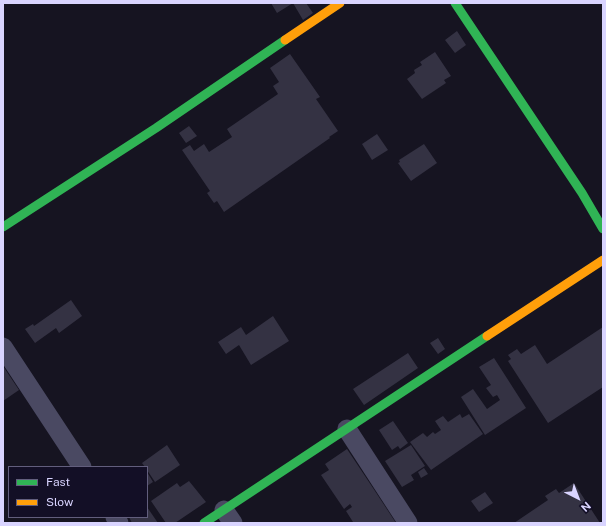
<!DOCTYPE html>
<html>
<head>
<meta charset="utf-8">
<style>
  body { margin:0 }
  #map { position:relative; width:606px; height:526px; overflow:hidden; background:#161421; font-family:"Public Sans",sans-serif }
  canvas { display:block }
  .frame { position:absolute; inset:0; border:4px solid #d9d4ff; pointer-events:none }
  .legend { position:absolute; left:8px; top:466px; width:140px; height:52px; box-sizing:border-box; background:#130f26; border:1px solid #625e7d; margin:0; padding:5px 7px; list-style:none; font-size:12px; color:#d9d4ff }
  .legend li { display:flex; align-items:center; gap:8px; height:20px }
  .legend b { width:20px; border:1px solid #625e7d }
  .north { position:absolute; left:558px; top:478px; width:40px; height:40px; -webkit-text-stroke:3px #130f26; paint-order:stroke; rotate:138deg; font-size:11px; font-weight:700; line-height:16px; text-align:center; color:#d9d4ff }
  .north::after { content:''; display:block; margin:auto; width:14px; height:18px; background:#d9d4ff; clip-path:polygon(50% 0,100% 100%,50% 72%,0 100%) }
</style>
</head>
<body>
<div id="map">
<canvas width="606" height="526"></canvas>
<div class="frame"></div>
<ul class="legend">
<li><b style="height:5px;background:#30b455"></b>Fast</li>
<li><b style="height:5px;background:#ff9f0a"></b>Slow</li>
</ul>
<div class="north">N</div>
</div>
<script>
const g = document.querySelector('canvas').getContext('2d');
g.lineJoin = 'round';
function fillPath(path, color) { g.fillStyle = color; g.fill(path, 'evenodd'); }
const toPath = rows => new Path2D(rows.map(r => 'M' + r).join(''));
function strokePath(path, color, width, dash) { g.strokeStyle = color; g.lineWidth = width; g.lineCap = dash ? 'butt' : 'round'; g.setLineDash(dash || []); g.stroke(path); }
fillPath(toPath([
  [271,3,306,3,313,13,303,20,293,3,277,13],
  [457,31,466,45,455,53,445,40],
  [435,52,451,76,444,80,446,83,422,99,407,79,415,73,414,70,422,65,420,62],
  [290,54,320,97,316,99,338,131,329,137,330,138,224,212,217,201,214,203,207,193,210,191,182,150,190,145,194,151,204,144,209,152,232,137,227,129,278,94,273,86,279,82,270,68],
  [189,126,197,136,186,143,179,133],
  [377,134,388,150,372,160,362,144],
  [424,144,437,163,411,181,398,163,400,162,399,160],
  [71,300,82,316,59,333,56,328,35,343,25,329,33,324,34,326],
  [273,316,289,341,251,365,239,345,226,354,218,342,241,327,246,335],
  [603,327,603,387,548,423,508,361,511,359,508,355,517,349,521,354,535,345,547,364],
  [438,338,445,349,438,354,430,343],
  [408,353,418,368,364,405,353,389],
  [494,358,526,408,485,435,461,397,473,389,487,409,500,400,497,395,493,397,486,388,491,385,479,367],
  [3,366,19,390,3,401],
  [460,414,462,418,469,414,483,434,431,470,410,442,423,433,427,437,433,432,435,434,441,430,435,421,443,416,448,422],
  [393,421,408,443,400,449,398,446,392,450,379,430],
  [167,445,180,465,155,482,147,470,147,467,145,467,142,463],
  [411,445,425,466,411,475,414,480,402,487,385,461],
  [347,449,375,491,396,523,351,523,353,522,346,511,352,507,350,504,344,509,321,475,329,470,325,464],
  [424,468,428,474,421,478,418,472],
  [147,472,153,482,147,486],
  [189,481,206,502,175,523,166,523,151,501,177,483,180,487],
  [574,483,600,523,514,523,548,500,545,496,556,489,559,493],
  [485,492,493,503,479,512,471,501],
  [147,507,158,523,132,523,129,517,147,517]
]), '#343243');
strokePath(toPath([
  [3,347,82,467],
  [347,429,408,523],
  [224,510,233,523],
  [115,517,119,523]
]), '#4a4962', 19);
strokePath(toPath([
  [455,3,582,193,603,229],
  [3,227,156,128,285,40],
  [204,523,487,336]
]), '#30b455', 9);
strokePath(toPath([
  [285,40,340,3],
  [487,336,603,260]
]), '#ff9f0a', 9);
</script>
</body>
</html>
